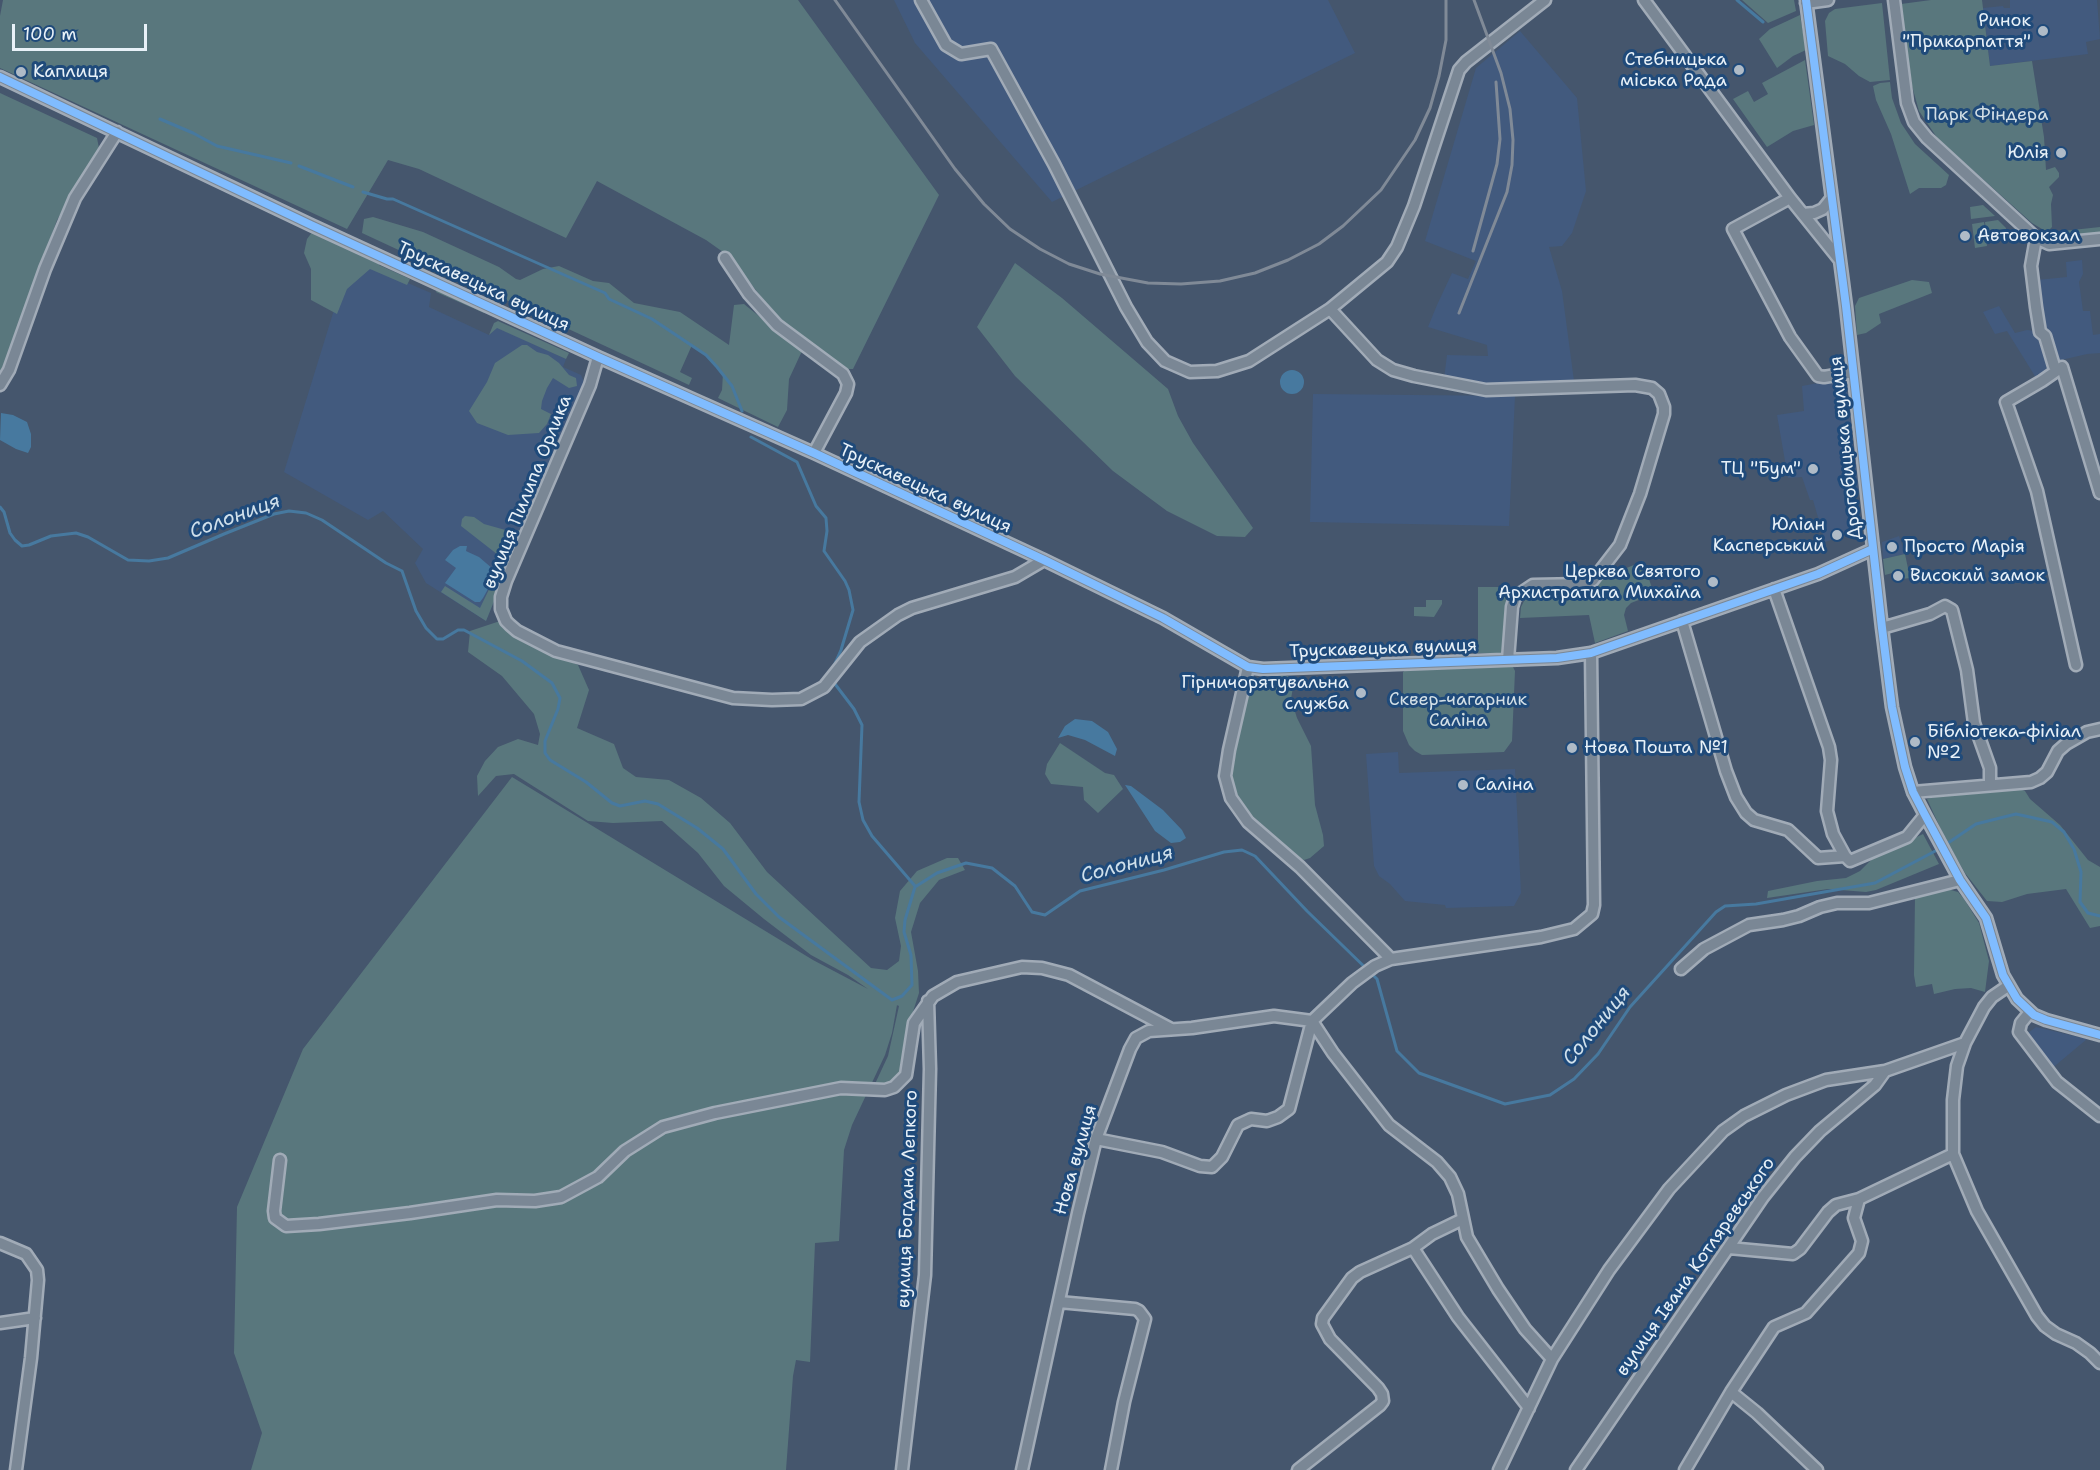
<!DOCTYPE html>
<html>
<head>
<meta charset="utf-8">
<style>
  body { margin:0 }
  #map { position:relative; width:2100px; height:1470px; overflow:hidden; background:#45566d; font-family:"Shantell Sans",sans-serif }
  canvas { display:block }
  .scale { position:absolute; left:12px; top:24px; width:135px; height:27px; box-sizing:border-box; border:3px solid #e8f1f8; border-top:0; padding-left:8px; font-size:18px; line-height:21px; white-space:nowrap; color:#e8f1f8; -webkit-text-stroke:4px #1f4a7a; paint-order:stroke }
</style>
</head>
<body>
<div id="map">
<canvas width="2100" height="1470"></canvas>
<div class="scale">100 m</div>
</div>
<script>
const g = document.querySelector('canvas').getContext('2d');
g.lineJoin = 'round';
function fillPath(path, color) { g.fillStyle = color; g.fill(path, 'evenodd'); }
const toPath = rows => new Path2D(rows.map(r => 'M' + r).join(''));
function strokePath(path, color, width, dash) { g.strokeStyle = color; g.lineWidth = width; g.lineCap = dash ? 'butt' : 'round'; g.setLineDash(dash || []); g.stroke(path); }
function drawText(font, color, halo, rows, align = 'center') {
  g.font = font + ' "Shantell Sans",sans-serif'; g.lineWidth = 6; g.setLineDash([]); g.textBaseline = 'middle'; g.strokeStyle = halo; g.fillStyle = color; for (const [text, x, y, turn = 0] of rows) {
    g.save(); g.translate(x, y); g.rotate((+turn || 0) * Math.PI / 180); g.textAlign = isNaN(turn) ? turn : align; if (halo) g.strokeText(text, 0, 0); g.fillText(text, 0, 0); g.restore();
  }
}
fillPath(toPath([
  [894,0,1328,0,1355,53,1052,202,915,43],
  [2010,0,2097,0,2100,39,2086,42,2088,54,1990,66,1983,8,2003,6,2004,8,2010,8],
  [1520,31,1577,98,1586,191,1572,233,1562,246,1549,247,1562,291,1574,381,1487,385,1444,379,1447,355,1488,356,1487,345,1428,327,1437,305,1452,273,1468,279,1476,261,1425,241,1476,68],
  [350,258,431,293,429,307,489,335,497,327,566,359,563,367,581,375,584,382,486,621,426,583,415,563,423,549,383,511,368,520,284,472],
  [2082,260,2083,274,2079,282,2083,311,2090,311,2093,335,2100,334,2100,353,2087,354,2057,361,2054,371,2038,381,2007,331,1995,334,1983,312,1999,306,2015,333,2027,330,2042,332,2037,280,2067,277,2066,262],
  [1846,378,1859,493,1853,494,1853,497,1850,498,1857,529,1835,535,1831,540,1825,542,1813,500,1810,500,1802,477,1788,478,1777,415,1804,411,1802,386],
  [1313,394,1515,396,1509,526,1310,522],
  [1899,536,1905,554,1883,559,1882,542],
  [1398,752,1399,773,1515,769,1521,893,1514,906,1446,908,1445,905,1405,901,1390,884,1379,876,1374,866,1366,754],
  [2036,1027,2087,1039,2050,1070,2024,1036]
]), '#425a7e');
fillPath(toPath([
  [3,0,798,0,939,195,853,369,846,369,776,316,730,257,706,240,597,181,566,238,419,169,388,160,347,229,0,68,0,16],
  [1742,0,1794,0,1796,11,1768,23],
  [1931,0,1982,0,1990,66,2032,61,2044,137,2046,170,2055,167,2059,173,2059,177,2049,187,2053,195,2051,204,2052,227,2047,232,2032,223,1938,139,1919,111,1912,86,1901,4],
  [1882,3,1890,80,1870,82,1859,76,1845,64,1828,56,1825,21,1829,13,1835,9],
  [1800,15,1806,50,1793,56,1777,68,1759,39,1770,29],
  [1805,60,1814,125,1793,131,1767,147,1733,99,1748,91,1754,102,1768,94,1762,83],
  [1890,82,1892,98,1901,123,1915,144,1949,175,1946,185,1941,188,1919,188,1910,194,1891,134,1876,100,1873,86,1880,83],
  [0,93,97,138,99,148,57,220,0,378],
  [1983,205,1995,216,1971,219,1970,207],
  [373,217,423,232,499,267,516,279,520,280,543,269,559,266,593,281,609,283,634,303,680,312,729,345,734,305,744,304,802,351,789,379,787,410,778,427,718,398,722,390,723,373,706,355,692,345,680,372,692,378,689,385,362,233,364,219],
  [1998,220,2006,228,2005,235,1987,237,1985,222],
  [1984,222,1987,246,1975,248,1972,224],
  [2100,227,2100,233,2058,237,2051,234,2054,232],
  [313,231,380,263,379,265,410,279,407,285,370,269,347,289,337,314,311,300,311,269,304,253,307,239],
  [1015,263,1062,298,1168,389,1178,416,1193,443,1253,528,1245,537,1217,536,1167,511,1113,471,1015,376,977,327],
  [1912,280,1929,282,1932,293,1879,314,1881,323,1866,333,1857,335,1855,306,1859,298],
  [437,289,483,310,484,313,436,292],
  [498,321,569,353,566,359,497,328,489,335,494,323],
  [522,345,527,345,537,352,548,355,559,363,569,375,576,378,577,386,569,388,553,378,547,388,542,401,541,409,551,414,547,424,539,433,508,435,477,423,469,411,487,382,495,363],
  [465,516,474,517,484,524,509,531,523,530,486,621,441,592,445,586,480,608,495,577,502,558,461,526,462,519],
  [1905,554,1910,578,1902,579,1900,571,1885,575,1883,559],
  [1643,561,1654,594,1631,603,1626,608,1624,615,1628,631,1595,643,1589,615,1520,618,1521,607,1524,601,1536,590,1594,582],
  [1478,587,1507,587,1508,653,1478,653],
  [1426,600,1442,600,1442,604,1434,617,1414,616,1414,607,1426,607],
  [500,621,516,635,578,665,589,690,577,728,614,744,623,768,636,777,669,780,701,798,730,823,767,872,871,968,887,970,899,961,901,946,895,918,900,891,917,871,947,858,958,858,965,870,939,880,920,903,911,932,918,971,919,993,909,1024,901,1072,890,1085,874,1086,888,1056,899,1006,895,1004,897,1005,892,1033,885,1055,852,1125,844,1150,839,1241,815,1243,810,1362,796,1360,793,1376,786,1470,251,1470,262,1433,234,1353,237,1207,303,1049,512,777,813,960,868,989,848,975,811,955,764,919,724,886,698,853,662,821,613,823,588,821,514,774,496,776,478,796,477,776,485,761,498,747,518,739,538,745,540,734,534,714,502,676,468,652,470,631],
  [1508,666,1513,667,1515,671,1512,741,1504,752,1422,755,1415,751,1409,745,1403,731,1403,672,1407,669],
  [1285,675,1292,678,1294,681,1291,699,1297,718,1311,746,1315,805,1323,835,1324,846,1310,858,1304,860,1300,858,1248,812,1235,794,1232,783,1232,774,1236,750,1248,694,1270,679],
  [1060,743,1105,773,1114,775,1123,789,1098,813,1084,800,1083,787,1051,784,1045,774,1047,764],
  [2015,787,2025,791,2030,799,2060,825,2088,860,2100,867,2100,926,2090,928,2066,889,2027,894,2002,902,1987,901,1965,873,1944,836,1927,799,1944,794,1984,793,1998,789],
  [1923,834,1939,864,1876,890,1866,892,1828,889,1767,898,1768,891,1817,881,1846,878,1860,871,1873,858],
  [1944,888,1958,892,1964,899,1979,923,1989,961,1985,992,1971,988,1955,989,1934,994,1932,984,1916,987,1914,975,1915,896]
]), '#59777d');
fillPath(toPath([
  '1280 382a12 12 0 1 1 24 0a12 12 0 1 1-24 0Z',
  [1,413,13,415,27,422,31,434,31,447,28,453,16,449,0,440],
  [460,546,467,546,466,551,468,552,479,557,493,569,493,580,483,598,480,602,475,602,445,583,456,568,445,560,453,550],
  [1075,719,1092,721,1108,732,1117,749,1115,756,1085,740,1068,735,1058,738,1065,726],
  [1125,785,1131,786,1163,810,1182,830,1186,838,1180,842,1171,843,1155,831]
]), '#47799f');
strokePath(toPath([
  [1737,0,1763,22],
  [160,119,193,133,217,146,291,163],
  [299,166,353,187],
  [363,192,387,199,393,199,605,293,609,299,652,319,706,355,717,367,732,386,742,411],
  [751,437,797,462,816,506,826,518,827,531,824,551,845,581,849,590,853,610,841,650,833,668],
  [0,507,4,512,10,533,15,540,22,546,29,545,51,536,76,533,88,537,128,560,149,561,168,558,224,534,274,514,289,511,306,513,322,520,386,563,402,571,416,611,426,628,437,639,443,639,458,630,464,630,522,661,552,683,560,698,558,709,545,741,545,753,550,760,586,782,612,803,620,806,645,801,658,804,697,828,723,849,756,894,779,917,892,1000,902,996,912,985,911,955,904,932,905,920,915,887,937,873,966,863,992,868,1015,886,1032,912,1045,915,1080,891,1164,870,1224,852,1242,850,1255,856,1307,911,1377,979,1397,1051,1419,1073,1505,1104,1550,1095,1574,1079,1598,1054,1630,1007,1716,912,1725,906,1756,904,1875,883,1939,849],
  [835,684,854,709,862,725,859,802,863,820,872,836,915,886],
  [1945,845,1976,824,2016,814,2052,822,2064,832,2074,849,2081,872,2080,902,2088,913,2100,916]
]), '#47799f', 3);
const minor = toPath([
  [921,0,946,45,961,54,991,49,1054,164,1126,307,1147,342,1165,361,1190,372,1217,371,1249,361,1330,309,1387,262,1397,247,1414,206,1459,70,1466,62,1545,0],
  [1644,0,1790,198,1839,259],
  [1806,0,1846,306,1882,628,1892,707,1905,767,1913,792,1925,815,1960,880,1986,918,2003,975,2017,999,2034,1015,2046,1020,2100,1035],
  [1894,0,1907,103,1914,122,1927,138,2036,238,2049,244,2100,239],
  [1806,3,1828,0],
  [0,77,311,225,598,357,814,453,1044,560,1163,618,1248,667,1263,669,1557,658,1591,653,1818,574,1873,549],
  [1790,198,1733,229,1790,337,1818,376,1824,377,1853,372],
  [1803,214,1814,213,1823,209,1831,199],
  [2036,238,2031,266,2036,307,2040,332,2045,336,2054,366,2057,370],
  [725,258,749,294,777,325,843,374,848,384,846,393,814,453],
  [1330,309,1377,360,1393,370,1414,376,1486,390,1635,385,1652,388,1659,394,1664,407,1664,414,1640,494,1620,545,1593,580,1583,584,1533,585,1515,597,1512,607,1508,660],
  [598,357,590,385,506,581,501,597,501,609,506,621,510,625,517,631,556,651,733,698,772,700,801,699,824,687,860,642,898,615,912,608,1015,577,1044,560],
  [0,385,9,370,45,269,75,198,117,132],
  [1774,589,1829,747,1831,760,1827,811,1833,834,1845,856,1850,861,1907,837,1925,815],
  [1682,621,1726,771,1736,797,1746,813,1754,820,1788,830,1818,858,1845,856],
  [1882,628,1930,614,1945,606,1952,610,1967,670,1974,723,1990,768,1990,785],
  [2076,665,2037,491,2006,402,2042,381,2062,367,2100,493],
  [1248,667,1229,750,1225,776,1231,798,1248,822,1300,867,1391,959],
  [1913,792,2031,782,2040,778,2047,772,2058,751,2066,744,2087,732,2100,729],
  [1681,969,1704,949,1749,925,1783,920,1799,916,1820,907,1837,903,1869,903,1960,880],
  [2008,986,1992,997,1984,1007,1965,1043,1957,1066,1953,1100,1953,1154,1977,1211,2037,1316,2045,1326,2056,1334,2076,1343,2090,1353,2100,1363],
  [2030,1012,2021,1023,2019,1032,2057,1082,2100,1116],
  [1312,1021,1352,983,1375,966,1391,959,1541,937,1574,929,1592,914,1594,905,1591,653],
  [1312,1021,1333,1053,1389,1125,1437,1162,1450,1177,1458,1194,1467,1237,1498,1289,1525,1329,1552,1359],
  [1096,1139,1162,1152,1200,1166,1212,1167,1222,1157,1238,1125,1251,1119,1267,1121,1278,1117,1289,1109,1312,1021],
  [280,1160,274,1211,275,1218,286,1226,319,1224,410,1213,497,1200,535,1201,561,1197,598,1177,625,1151,663,1127,715,1113,841,1088,885,1090,894,1087,906,1075,914,1023,933,996,957,982,1022,967,1042,968,1069,975,1171,1029],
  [0,1243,26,1254,37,1270,38,1280,31,1358,16,1470],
  [1413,1248,1458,1317,1529,1408],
  [1729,1248,1793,1254,1800,1249,1828,1212,1836,1205,1859,1199],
  [1059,1302,1135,1309,1139,1311,1145,1319,1124,1402,1111,1470],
  [0,1323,35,1318],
  [1731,1392,1757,1413,1817,1470],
  [902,1470,925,1275,930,1069,928,1001],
  [1022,1470,1078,1213,1096,1139,1130,1049,1136,1038,1149,1031,1192,1028,1274,1016,1312,1021],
  [1298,1470,1380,1405,1383,1401,1382,1394,1378,1388,1330,1339,1322,1324,1323,1318,1352,1278,1360,1272,1413,1248,1432,1234,1463,1219],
  [1499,1470,1552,1359,1609,1270,1669,1189,1723,1131,1744,1116,1786,1095,1826,1080,1885,1071,1965,1043],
  [1576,1470,1763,1197,1795,1157,1820,1131,1875,1085,1885,1071],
  [1685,1470,1731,1392,1774,1327,1806,1313,1859,1253,1862,1241,1854,1218,1859,1199,1953,1154]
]);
strokePath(minor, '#a1abb7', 15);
strokePath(minor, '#7a8795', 10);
strokePath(toPath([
  [835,0,955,169,984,204,1010,229,1040,249,1069,264,1100,274,1148,283,1181,284,1220,281,1255,273,1288,260,1319,244,1343,226,1381,190,1415,140,1430,108,1439,76,1446,40,1446,0],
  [1473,251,1497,164,1500,139,1496,82],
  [1459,313,1507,192,1512,165,1513,140,1510,109,1501,73,1474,0]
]), '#808a97', 3);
strokePath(toPath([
  [1806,0,1846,306,1882,628,1892,707,1905,767,1913,792,1925,815,1960,880,1986,918,2003,975,2017,999,2034,1015,2046,1020,2100,1035],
  [0,77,311,225,598,357,814,453,1044,560,1163,618,1248,667,1263,669,1557,658,1591,653,1818,574,1873,549]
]), '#80bcff', 8);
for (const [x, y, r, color] of [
  [2043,31,6,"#afbbc7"],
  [1739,70,6,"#afbbc7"],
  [21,72,6,"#afbbc7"],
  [2061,153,6,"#afbbc7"],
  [1965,236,6,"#afbbc7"],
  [1813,469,6,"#afbbc7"],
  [1837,535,6,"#afbbc7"],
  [1892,547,6,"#afbbc7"],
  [1898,576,6,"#afbbc7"],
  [1713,582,6,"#afbbc7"],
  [1361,693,6,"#afbbc7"],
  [1915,742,6,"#afbbc7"],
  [1572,748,6,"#afbbc7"],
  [1463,785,6,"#afbbc7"]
]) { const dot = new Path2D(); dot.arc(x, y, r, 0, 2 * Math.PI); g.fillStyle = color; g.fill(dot); strokePath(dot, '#1f4a7a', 2); }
drawText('18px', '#e8f1f8', '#1f4a7a', [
  ["Ринок",2031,21],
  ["\"Прикарпаття\"",2031,42],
  ["Стебницька",1727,60],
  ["міська Рада",1727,81],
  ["Каплиця",33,72,"left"],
  ["Юлія",2049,153],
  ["Автовокзал",1977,236,"left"],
  ["ТЦ \"Бум\"",1801,469],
  ["Юліан",1825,525],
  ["Касперський",1825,546],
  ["Просто Марія",1904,547,"left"],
  ["Церква Святого",1701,572],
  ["Архистратига Михаїла",1701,593],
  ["Високий замок",1910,576,"left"],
  ["Гірничорятувальна",1349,683],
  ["служба",1349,704],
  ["Бібліотека-філіал",1927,732,"left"],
  ["№2",1927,753,"left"],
  ["Нова Пошта №1",1584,748,"left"],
  ["Саліна",1475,785,"left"]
], 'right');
drawText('18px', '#d3dfe6', '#1f4a7a', [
  ["Парк Фіндера",1987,115],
  ["Сквер-чагарник",1458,700],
  ["Саліна",1458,721]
]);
drawText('18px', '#e8f1f8', '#1f4a7a', [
  ["Трускавецька вулиця",483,287,25],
  ["Дрогобицька вулиця",1846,448,-96],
  ["Трускавецька вулиця",925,489,25],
  ["вулиця Пилипа Орлика",528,492,-68],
  ["Трускавецька вулиця",1383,649,-2],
  ["Нова вулиця",1076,1160,-74],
  ["вулиця Богдана Лепкого",908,1199,-88],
  ["вулиця Івана Котляревського",1696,1267,-55]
]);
drawText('italic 20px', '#d0e0eb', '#1f4a7a', [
  ["Солониця",235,517,-20],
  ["Солониця",1127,865,-15],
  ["Солониця",1597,1026,-51]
]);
</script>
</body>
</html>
